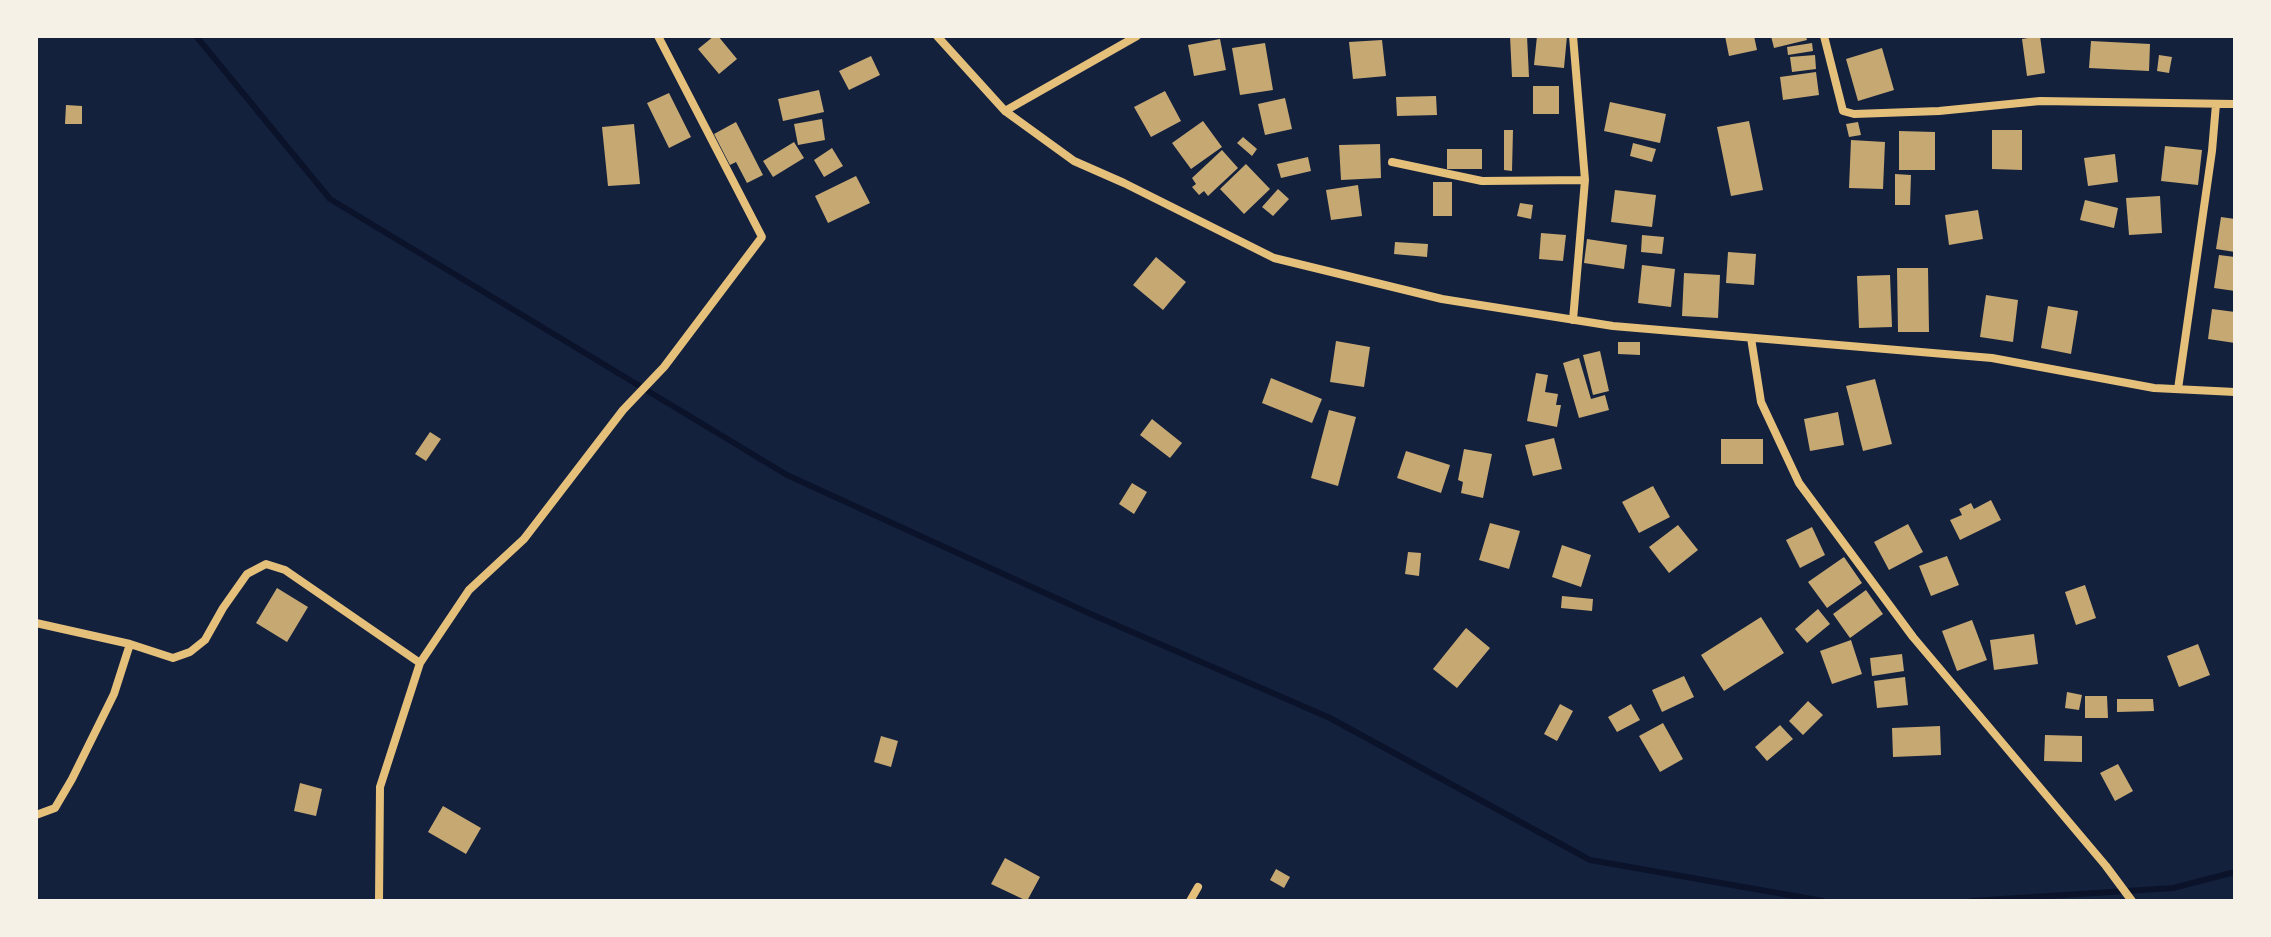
<!DOCTYPE html>
<html>
<head>
<meta charset="utf-8">
<style>
  body { margin:0 }
  #map { position:relative; width:2271px; height:937px; overflow:hidden; background:#14213d; font-family:"PT Sans",sans-serif }
  canvas { display:block }
  .frame { position:absolute; inset:0; border:38px solid #f6f1e7; pointer-events:none }
</style>
</head>
<body>
<div id="map">
<canvas width="2271" height="937"></canvas>
<div class="frame"></div>
</div>
<script>
const g = document.querySelector('canvas').getContext('2d');
g.lineJoin = 'round';
const toPath = rows => new Path2D(rows.map(r => 'M' + r).join(''));
function strokePath(path, color, width, dash) { g.strokeStyle = color; g.lineWidth = width; g.lineCap = dash ? 'butt' : 'round'; g.setLineDash(dash || []); g.stroke(path); }
function fillPath(path, color) { g.fillStyle = color; g.fill(path, 'evenodd'); }
strokePath(toPath([
  [196,36,330,199,787,475,1093,615,1330,718,1590,860,1823,901],
  [1971,901,2173,888,2235,872]
]), '#0b132b', 6);
fillPath(toPath([
  [714,36,718,36,737,59,719,74,698,49],
  [1510,36,1527,36,1529,77,1512,77],
  [1537,36,1567,36,1564,68,1534,65],
  [1725,36,1754,36,1757,50,1729,56],
  [1771,36,1806,36,1807,40,1774,48],
  [2040,36,2045,73,2027,76,2022,39],
  [1220,39,1226,70,1194,76,1188,45],
  [1382,40,1386,76,1353,79,1349,42],
  [2091,41,2150,44,2149,71,2089,68],
  [1265,43,1273,90,1240,95,1232,48],
  [1812,43,1813,51,1788,55,1787,47],
  [1882,48,1894,90,1858,101,1846,59],
  [1815,55,1816,69,1792,72,1790,57],
  [2159,55,2172,57,2169,73,2157,71],
  [871,56,880,75,849,90,839,71],
  [1816,72,1819,95,1783,100,1780,77],
  [1533,86,1559,86,1559,114,1533,114],
  [819,90,824,112,783,121,778,99],
  [1165,91,1181,121,1151,137,1134,107],
  [669,93,691,137,669,148,647,103],
  [1436,96,1437,115,1397,116,1396,97],
  [1285,98,1292,129,1265,135,1258,104],
  [1610,102,1666,114,1660,143,1604,131],
  [66,105,82,106,82,124,65,124],
  [822,119,825,140,798,145,794,124],
  [1203,121,1222,147,1191,169,1172,143],
  [1749,121,1763,190,1731,196,1717,127],
  [736,122,763,175,747,183,736,162,730,165,714,134],
  [1858,122,1861,135,1849,137,1846,124],
  [634,124,640,184,608,186,602,127],
  [1504,130,1513,130,1512,171,1504,170],
  [1992,130,2022,130,2022,170,1992,169],
  [1899,131,1935,132,1935,170,1899,170],
  [1243,137,1257,149,1252,156,1237,143],
  [1851,140,1885,142,1883,189,1849,188],
  [794,142,804,158,773,177,763,161],
  [1633,143,1656,149,1652,162,1630,156],
  [1380,144,1381,178,1341,180,1339,145],
  [2165,146,2202,150,2198,185,2161,181],
  [832,148,843,166,824,177,814,160],
  [1447,149,1482,149,1482,169,1447,169],
  [1222,150,1238,168,1208,196,1204,191,1199,195,1192,187,1196,184,1192,178],
  [2115,154,2118,182,2088,186,2084,158],
  [1308,157,1311,171,1281,178,1277,164],
  [1246,164,1270,189,1244,214,1220,189],
  [1895,174,1911,175,1910,205,1895,205],
  [856,176,870,203,828,223,815,196],
  [1433,182,1452,182,1452,216,1433,216],
  [1358,185,1362,216,1331,220,1326,190],
  [1278,189,1289,199,1273,216,1262,207],
  [1615,190,1656,195,1652,227,1611,222],
  [2160,196,2162,233,2129,235,2126,198],
  [2085,200,2118,208,2114,228,2080,220],
  [1520,203,1533,205,1531,219,1517,216],
  [1978,210,1983,239,1949,245,1945,215],
  [2221,217,2235,219,2235,252,2216,249],
  [1541,233,1566,235,1563,261,1539,259],
  [1642,235,1664,237,1662,254,1641,252],
  [1587,239,1627,245,1624,269,1584,263],
  [1395,242,1428,244,1427,257,1394,254],
  [1728,252,1756,254,1754,285,1726,283],
  [2219,255,2235,257,2235,291,2214,288],
  [1156,257,1186,282,1163,310,1133,285],
  [1642,265,1675,269,1671,307,1638,303],
  [1897,268,1928,268,1929,332,1898,332],
  [1684,273,1720,275,1718,318,1682,316],
  [1890,275,1892,327,1859,328,1857,276],
  [1986,295,2018,300,2013,342,1980,337],
  [2048,306,2078,311,2071,354,2041,348],
  [2212,309,2235,312,2235,343,2208,339],
  [1336,341,1370,347,1364,387,1330,382],
  [1618,342,1640,342,1640,355,1618,354],
  [1600,351,1609,391,1593,395,1583,355],
  [1579,358,1591,399,1605,395,1609,410,1579,418,1563,363],
  [1536,373,1548,375,1545,392,1558,394,1556,405,1561,405,1557,427,1527,421],
  [1271,378,1322,399,1312,423,1262,403],
  [1875,379,1892,444,1863,451,1846,386],
  [1329,410,1356,417,1338,486,1311,478],
  [1838,412,1844,445,1810,451,1804,419],
  [1152,419,1182,443,1170,458,1140,435],
  [430,432,441,439,426,461,415,454],
  [1554,438,1562,469,1533,476,1525,445],
  [1721,439,1763,439,1763,464,1721,464],
  [1464,449,1492,454,1483,498,1461,493,1463,482,1458,480],
  [1406,451,1450,465,1441,493,1397,478],
  [1132,483,1147,492,1134,514,1119,504],
  [1653,486,1670,517,1639,533,1622,502],
  [1991,500,2001,520,1960,540,1950,520,1962,515,1959,509,1971,503,1974,509],
  [1490,523,1520,531,1509,569,1479,560],
  [1908,524,1923,552,1889,570,1874,542],
  [1678,525,1698,550,1669,573,1649,547],
  [1812,527,1825,555,1800,568,1786,540],
  [1562,545,1591,555,1581,587,1552,577],
  [1408,552,1421,553,1419,576,1405,574],
  [1947,556,1959,585,1931,596,1919,566],
  [1844,557,1862,583,1827,608,1808,582],
  [2085,585,2096,618,2076,625,2065,592],
  [277,588,308,607,287,642,256,623],
  [1866,590,1883,614,1850,638,1833,614],
  [1562,596,1593,599,1592,611,1561,608],
  [1818,609,1830,624,1807,643,1795,629],
  [1761,617,1784,653,1724,691,1701,655],
  [1972,620,1987,660,1957,671,1942,631],
  [1466,628,1490,648,1457,688,1433,669],
  [2034,634,2038,664,1994,670,1990,640],
  [1851,640,1862,674,1832,684,1820,651],
  [2198,644,2210,675,2179,687,2167,656],
  [1902,654,1904,671,1872,676,1870,658],
  [1684,676,1694,697,1662,712,1652,690],
  [1905,677,1908,705,1877,708,1874,681],
  [2067,692,2082,695,2079,710,2065,708],
  [2085,696,2107,696,2108,718,2085,718],
  [2117,699,2153,699,2154,711,2117,712],
  [1808,701,1823,715,1803,735,1789,721],
  [1560,704,1573,711,1557,741,1544,734],
  [1631,704,1640,720,1617,732,1608,717],
  [1663,723,1683,759,1660,772,1639,736],
  [1780,725,1793,739,1767,761,1755,747],
  [1940,726,1941,755,1893,757,1892,728],
  [2045,735,2082,736,2082,762,2044,761],
  [881,736,898,741,891,767,874,762],
  [2118,764,2133,791,2115,801,2100,773],
  [300,783,322,789,316,816,294,811],
  [443,806,481,828,466,854,428,832],
  [1005,858,1040,877,1027,901,991,884],
  [1276,869,1290,877,1284,888,1270,880]
]), '#c6a872');
strokePath(toPath([
  [937,36,1005,111,1074,161,1124,183,1274,258,1442,299,1613,326,1992,358,2154,388,2235,392],
  [1824,36,1843,111,1854,114,1939,111,2040,101,2235,104],
  [1005,111,1137,36],
  [1392,162,1482,181,1585,180],
  [1573,320,1585,180,1573,36],
  [1751,338,1761,402,1799,483,1913,637,2106,866,2132,901],
  [2178,389,2212,151,2216,104],
  [36,623,130,644,173,658,190,652,205,640,223,608,247,574,266,564,285,570,420,663,380,787,379,901],
  [420,663,469,590,524,539,623,410,664,367,762,237,658,36],
  [36,815,55,808,72,779,114,694,130,644],
  [1190,901,1198,887]
]), '#e5c07b', 8);
</script>
</body>
</html>
